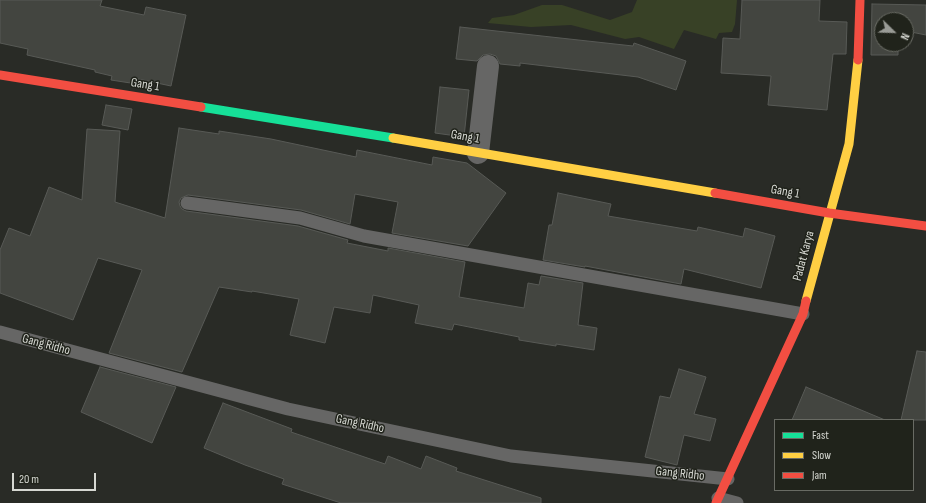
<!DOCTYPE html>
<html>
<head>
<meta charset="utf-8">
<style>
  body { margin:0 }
  #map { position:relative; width:926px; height:503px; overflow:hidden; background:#292b26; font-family:"Sofia Sans Condensed",sans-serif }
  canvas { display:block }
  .legend { position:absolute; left:774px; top:419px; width:140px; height:72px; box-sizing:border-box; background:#20231b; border:1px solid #696b64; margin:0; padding:5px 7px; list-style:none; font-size:12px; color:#d6d8d2 }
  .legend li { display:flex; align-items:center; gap:8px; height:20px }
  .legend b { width:20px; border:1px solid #696b64 }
  .north { position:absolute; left:874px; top:12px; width:40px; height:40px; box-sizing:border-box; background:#20231b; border:1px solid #696b64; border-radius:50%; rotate:113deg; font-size:11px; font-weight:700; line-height:16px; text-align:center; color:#d6d8d2 }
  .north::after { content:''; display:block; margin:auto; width:14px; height:18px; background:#999b96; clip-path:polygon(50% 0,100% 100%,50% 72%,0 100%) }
  .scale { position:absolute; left:12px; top:473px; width:84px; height:18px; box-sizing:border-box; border:2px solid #d6d8d2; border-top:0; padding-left:5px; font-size:12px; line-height:14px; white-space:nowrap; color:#d6d8d2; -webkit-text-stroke:3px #20231b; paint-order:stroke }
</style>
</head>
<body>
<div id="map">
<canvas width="926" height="503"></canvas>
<ul class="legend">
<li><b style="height:5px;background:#16e098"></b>Fast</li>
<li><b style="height:5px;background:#ffcf43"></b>Slow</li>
<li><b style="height:5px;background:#f24e42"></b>Jam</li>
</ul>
<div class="north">N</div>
<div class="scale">20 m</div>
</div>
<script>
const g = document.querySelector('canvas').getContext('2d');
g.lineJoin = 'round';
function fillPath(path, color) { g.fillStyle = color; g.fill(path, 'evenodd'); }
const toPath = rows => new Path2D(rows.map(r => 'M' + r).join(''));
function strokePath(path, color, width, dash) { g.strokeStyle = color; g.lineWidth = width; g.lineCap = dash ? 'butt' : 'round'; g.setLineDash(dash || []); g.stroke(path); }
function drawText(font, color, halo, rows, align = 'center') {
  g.font = font + ' "Sofia Sans Condensed",sans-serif'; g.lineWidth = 3; g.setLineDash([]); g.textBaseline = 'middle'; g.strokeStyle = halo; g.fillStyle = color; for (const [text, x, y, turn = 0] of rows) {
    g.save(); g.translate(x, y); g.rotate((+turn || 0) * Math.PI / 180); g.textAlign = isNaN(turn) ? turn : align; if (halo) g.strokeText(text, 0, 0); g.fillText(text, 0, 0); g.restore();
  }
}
fillPath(toPath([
  [637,0,737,0,735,24,732,32,719,33,716,39,684,30,674,49,639,37,625,39,571,25,531,27,488,23,492,18,514,15,542,5,562,5,610,20,632,12]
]), '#384126');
const building = toPath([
  [0,0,102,0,100,6,144,15,146,7,186,15,171,86,138,79,137,84,111,80,112,76,95,72,95,70,27,55,28,49,0,43,0,0],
  [742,0,820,0,819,21,847,22,846,54,833,54,827,110,768,105,771,76,721,73,723,38,740,39,742,0],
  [872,4,926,5,926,35,906,31,906,20,882,20,882,44,898,44,898,55,871,55,872,4],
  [460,27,633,46,634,43,686,61,676,90,638,77,520,63,520,66,500,64,496,56,490,54,483,55,477,61,456,59,460,27],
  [440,87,469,90,464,137,435,133,440,87],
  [106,105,132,109,128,130,102,125,106,105],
  [179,128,219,134,219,131,271,139,356,157,357,150,432,165,433,157,467,163,506,193,468,246,392,233,398,202,355,194,350,224,301,210,188,195,181,198,179,202,180,206,182,209,186,211,298,226,348,240,347,243,388,251,388,248,465,262,459,297,524,308,528,283,539,285,541,276,583,283,578,325,597,328,594,350,556,344,556,346,519,340,519,337,454,324,452,330,415,323,419,305,373,295,370,313,334,307,325,343,290,335,299,299,252,291,252,292,219,287,182,372,109,353,142,270,98,258,73,320,0,293,0,250,9,228,30,236,49,187,82,200,87,129,120,131,115,202,165,218,179,128],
  [558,193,611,204,608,216,697,231,698,227,743,237,745,228,775,236,761,288,684,269,681,284,585,266,585,267,543,260,549,225,552,225,558,193],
  [917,351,926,352,926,420,901,420,917,351],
  [100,367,176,387,152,443,81,412,100,367],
  [679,369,706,377,694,414,716,419,710,441,684,435,677,465,645,457,660,396,670,398,679,369],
  [806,387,885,420,792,420,806,387],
  [223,403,292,429,291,432,385,464,388,456,421,469,426,456,457,468,456,471,541,498,541,503,341,503,282,484,284,479,245,465,204,448,223,403]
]);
fillPath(building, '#434540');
strokePath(building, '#585a56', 1);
strokePath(toPath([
  [187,203,300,218,364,236,803,314],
  [0,332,288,409,511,456,728,479],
  [718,498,737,503]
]), '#666665', 13);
strokePath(toPath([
  [478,153,488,66]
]), '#666665', 22);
strokePath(toPath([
  [201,107,393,138]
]), '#16e098', 9);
strokePath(toPath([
  [393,138,715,193],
  [806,301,849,144,858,60]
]), '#ffcf43', 9);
strokePath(toPath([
  [858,60,860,0],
  [0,75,201,107],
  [715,193,829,213,926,226],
  [716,503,803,314,806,301]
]), '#f24e42', 9);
drawText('13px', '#d6d8d2', '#20231b', [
  ["Gang 1",145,85,9],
  ["Gang 1",465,137,10],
  ["Gang 1",785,192,10],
  ["Padat Karya",804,256,-75],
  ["Gang Ridho",46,345,15],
  ["Gang Ridho",360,424,12],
  ["Gang Ridho",680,474,6]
]);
</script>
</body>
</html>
